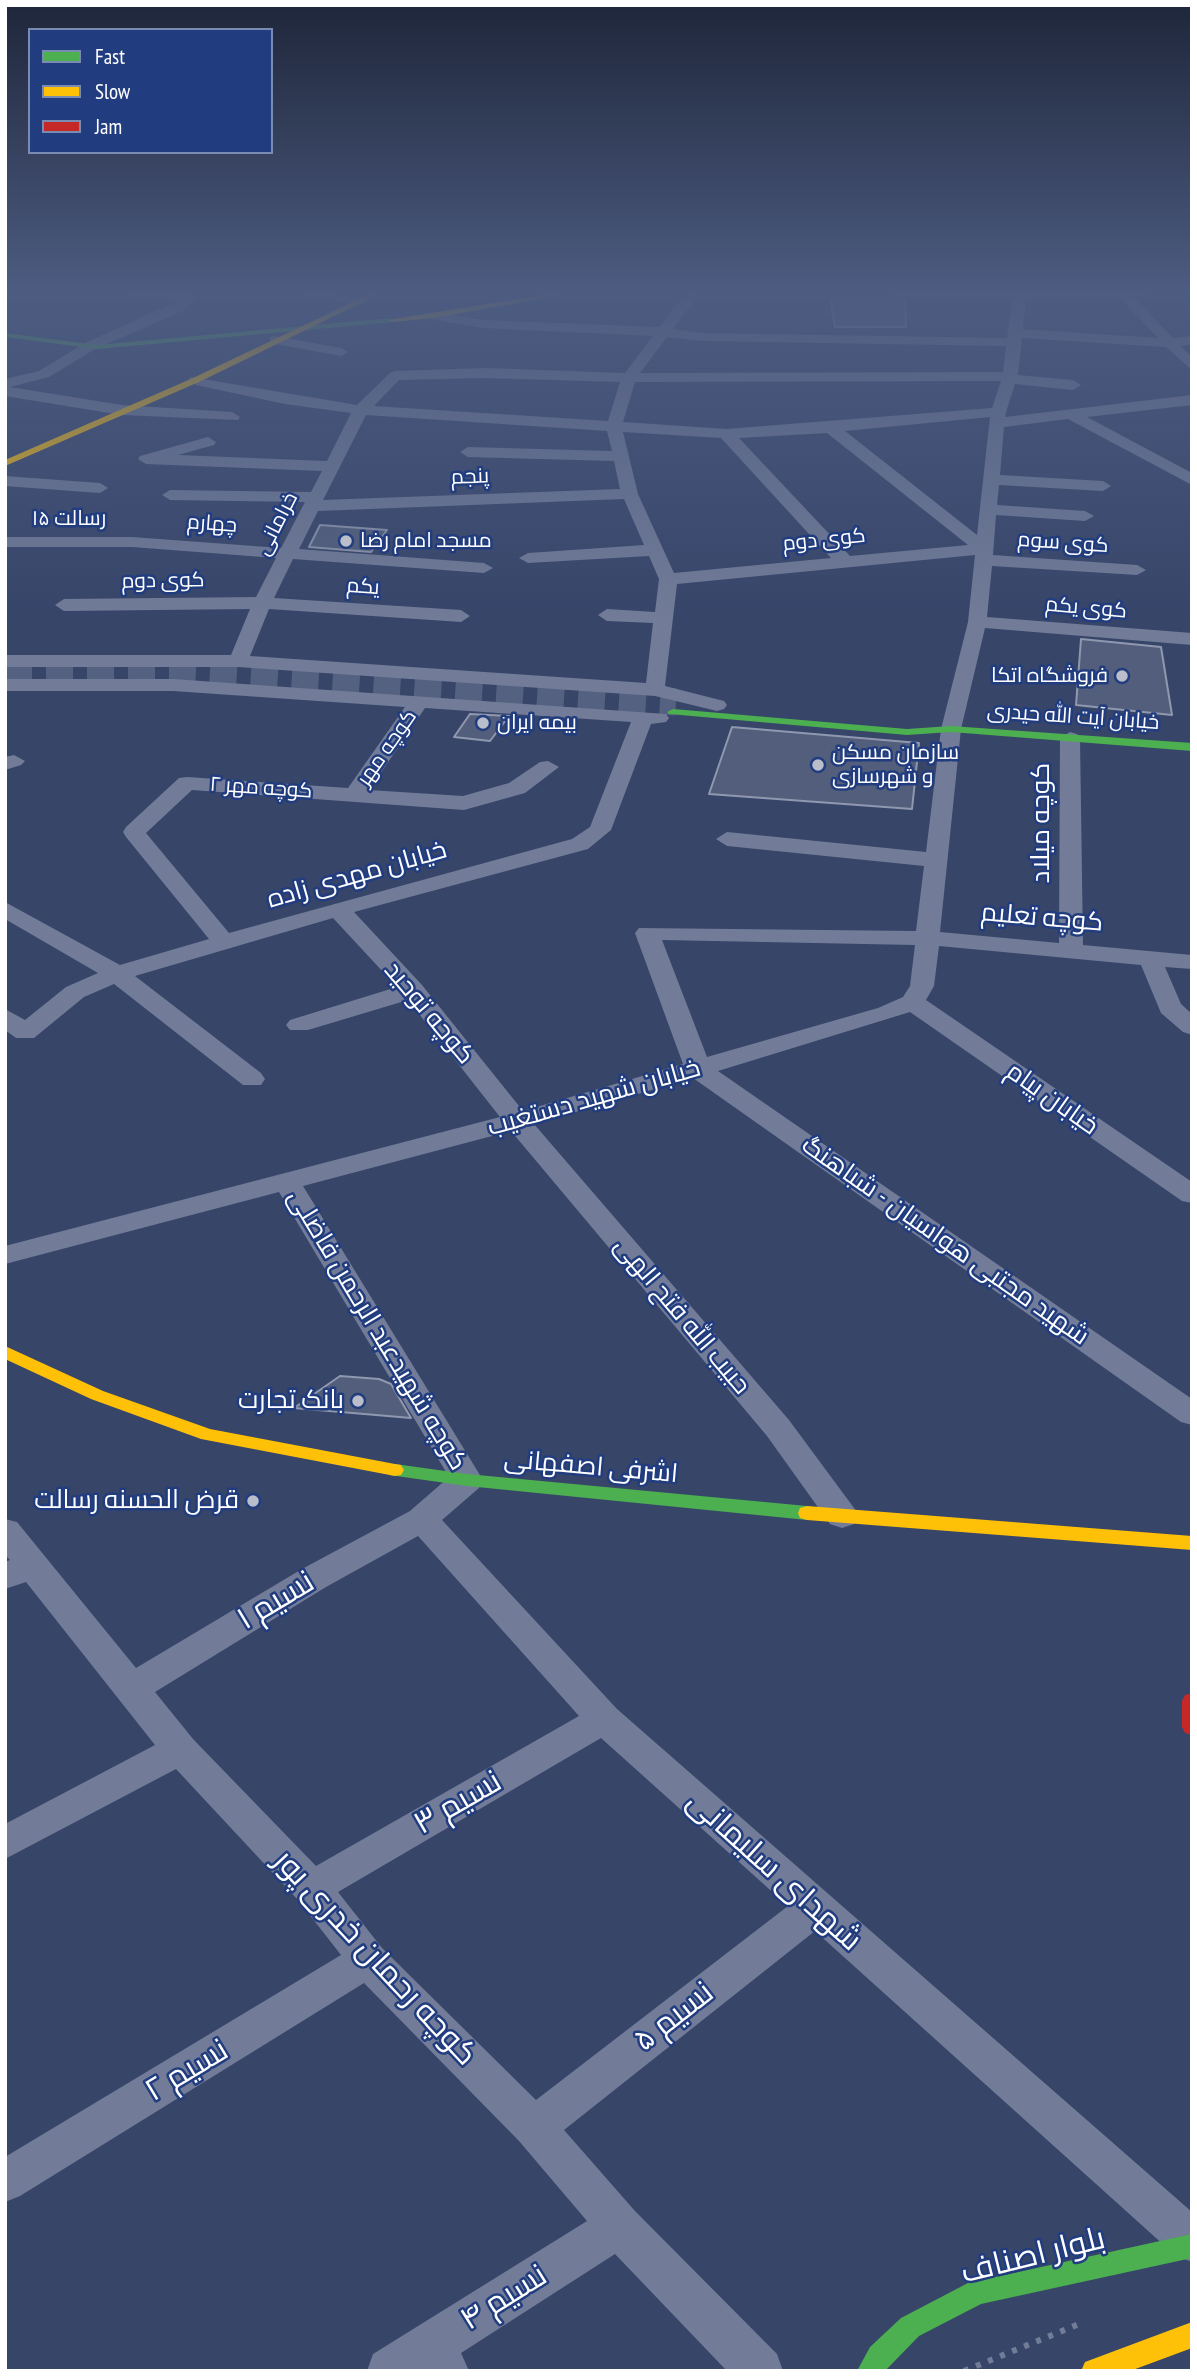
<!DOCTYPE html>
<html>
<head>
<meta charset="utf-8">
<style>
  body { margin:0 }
  #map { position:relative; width:1197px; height:2376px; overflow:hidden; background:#374569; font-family:"PT Sans Narrow",sans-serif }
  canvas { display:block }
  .frame { position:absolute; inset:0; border:7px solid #fff; pointer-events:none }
  .legend { position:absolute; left:28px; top:28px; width:245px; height:126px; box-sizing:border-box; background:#213d7f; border:2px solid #7a8bb2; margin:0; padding:9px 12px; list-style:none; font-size:21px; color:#fff }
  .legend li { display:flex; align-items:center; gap:14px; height:35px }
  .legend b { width:35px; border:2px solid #7a8bb2 }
</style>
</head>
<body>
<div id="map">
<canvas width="1197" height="2376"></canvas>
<div class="frame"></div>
<ul class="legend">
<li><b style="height:9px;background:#4caf50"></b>Fast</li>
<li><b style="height:9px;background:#ffc107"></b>Slow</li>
<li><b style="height:9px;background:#c62828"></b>Jam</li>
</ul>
</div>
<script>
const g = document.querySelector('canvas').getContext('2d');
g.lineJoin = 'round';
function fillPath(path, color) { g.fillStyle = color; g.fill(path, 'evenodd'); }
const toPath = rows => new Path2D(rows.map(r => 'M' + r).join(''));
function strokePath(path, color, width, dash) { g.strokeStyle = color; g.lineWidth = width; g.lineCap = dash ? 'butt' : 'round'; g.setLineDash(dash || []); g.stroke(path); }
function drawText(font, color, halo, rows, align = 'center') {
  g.font = font + ' "PT Sans Narrow",Cairo,sans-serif'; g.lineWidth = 5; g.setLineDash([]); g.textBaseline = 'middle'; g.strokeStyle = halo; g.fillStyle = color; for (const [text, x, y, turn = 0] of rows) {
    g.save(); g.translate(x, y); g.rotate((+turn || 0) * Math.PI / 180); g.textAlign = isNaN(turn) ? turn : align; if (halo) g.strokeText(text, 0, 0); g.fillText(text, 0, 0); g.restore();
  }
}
const building = toPath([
  [830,298,905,298,906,327,835,327,830,298],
  [320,525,387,530,371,552,309,547,320,525],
  [1081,639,1161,647,1172,715,1076,705,1081,639],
  [470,714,509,716,490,741,454,737,470,714],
  [732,727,919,743,912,809,709,794,732,727],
  [340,1376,379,1379,391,1384,411,1418,294,1408,340,1376]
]);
fillPath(building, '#525e7b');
strokePath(building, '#8f98ae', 2);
strokePath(toPath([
  [5,672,193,671,676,702]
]), '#556180', 27, [27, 14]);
strokePath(toPath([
  [964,2371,1084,2322]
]), '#727c98', 6, [5, 8]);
fillPath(toPath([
  [108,290,152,290,190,294,197,298,183,311,95,349,49,377,10,387,122,405,232,412,240,417,238,420,122,415,5,396,5,379,39,371,85,343,178,301,115,294,108,290],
  [291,290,320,290,366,301,359,305,298,294,291,290],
  [688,290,702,290,673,329,702,333,1007,338,1012,300,859,294,852,290,1177,290,1170,294,1133,296,1173,338,1192,336,1192,344,1181,346,1192,357,1192,370,1166,347,1022,338,1018,375,1073,380,1081,385,1073,390,1015,384,1006,412,1005,417,1192,395,1192,405,1087,417,1192,473,1192,485,1068,419,1004,427,1000,475,1103,481,1111,486,1103,491,999,485,997,505,1085,511,1094,516,1085,521,996,515,993,555,1137,565,1146,570,1137,575,992,566,987,617,1192,633,1192,645,985,628,961,729,940,932,1059,943,1060,738,1070,732,1077,734,1080,738,1083,945,1192,955,1192,969,1165,967,1181,1004,1192,1014,1192,1035,1183,1032,1161,1013,1141,965,939,946,934,986,926,1000,1192,1182,1192,1203,1182,1201,910,1012,718,1071,1192,1399,1192,1425,1181,1422,693,1078,534,1124,789,1420,854,1508,859,1516,854,1524,842,1528,830,1524,767,1436,511,1131,303,1186,483,1480,479,1488,442,1520,617,1709,1192,2212,1192,2262,1176,2256,815,1931,564,2130,635,2211,777,2354,783,2371,727,2371,615,2254,461,2353,469,2371,367,2371,373,2354,587,2221,519,2141,364,1983,20,2196,5,2202,5,2157,341,1955,298,1900,176,1769,5,1859,5,1824,155,1745,26,1582,5,1589,5,1562,10,1560,5,1555,5,1519,17,1522,136,1668,302,1569,410,1511,449,1477,279,1192,5,1264,5,1246,500,1117,408,1000,308,1030,290,1030,286,1025,290,1020,397,987,333,918,135,976,261,1073,265,1079,261,1085,243,1085,114,984,84,997,34,1038,16,1038,5,1030,5,1009,25,1020,66,987,98,973,5,919,5,902,120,965,209,939,126,837,123,832,126,827,179,778,187,777,348,788,405,707,173,691,5,691,5,679,173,679,666,714,669,718,666,722,651,724,611,830,588,849,354,912,422,985,523,1111,683,1064,635,933,639,928,916,931,924,866,727,846,716,839,727,832,926,852,941,729,968,622,975,555,677,584,665,686,724,701,727,705,724,709,717,711,655,696,238,667,5,667,5,655,231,655,250,609,64,611,55,605,64,599,256,597,276,558,132,547,5,547,5,537,132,537,281,548,305,502,170,500,162,495,170,490,311,492,322,471,146,464,138,459,140,456,208,437,216,442,214,445,178,455,327,461,351,413,285,404,196,385,188,380,191,377,357,405,390,373,395,371,485,368,625,373,653,336,483,328,434,320,427,316,434,312,483,320,660,327,688,290],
  [1118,296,1158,338,1023,329,1026,300,1118,296],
  [667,337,702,341,1006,346,1003,372,640,373,667,337],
  [485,378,620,382,608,421,374,406,399,380,485,378],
  [1001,381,992,408,726,429,623,422,635,382,1001,381],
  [366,415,607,431,612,451,468,447,460,452,468,457,614,461,620,489,323,500,366,415],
  [990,417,977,535,845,431,990,417],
  [623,432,721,438,831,558,674,573,638,494,623,432],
  [827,433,968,545,850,556,739,438,827,433],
  [624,499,644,545,528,553,519,558,528,563,649,556,659,579,655,612,607,609,598,615,607,621,653,623,646,683,250,656,269,609,461,622,470,616,461,610,274,598,293,559,484,573,493,568,484,563,299,549,318,511,624,499],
  [425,708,631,722,590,827,572,839,229,933,146,833,192,790,464,810,525,793,559,767,548,761,540,762,509,783,463,796,369,790,425,708],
  [662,940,915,945,910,986,903,997,878,1008,707,1057,662,940],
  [418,1536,579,1716,316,1866,193,1739,155,1692,326,1587,418,1536],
  [601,1738,788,1906,536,2100,382,1948,338,1892,601,1738],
  [275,336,341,348,348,352,341,356,270,343,270,337,275,336],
  [5,476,100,483,108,488,100,493,5,486,5,476],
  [14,755,25,761,21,765,5,770,5,757,14,755]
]), '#727c98');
fillPath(toPath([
  [392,318,395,322,97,349,5,337,5,333,97,345,392,318],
  [673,709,907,729,951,726,1192,743,1192,751,951,732,907,735,669,714,667,712,673,709],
  [395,1464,467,1474,807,1506,814,1508,816,1513,814,1518,807,1520,467,1486,389,1475,386,1470,389,1465,395,1464],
  [1192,2234,1192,2258,981,2304,919,2336,885,2371,857,2371,870,2347,901,2318,968,2283,1192,2234]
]), '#4caf50');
fillPath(toPath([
  [378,290,388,290,199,382,5,466,5,460,193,378,378,290],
  [573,290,590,290,434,318,392,322,388,320,573,290],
  [5,1346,103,1391,210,1429,395,1464,401,1465,404,1470,401,1475,395,1476,201,1439,91,1399,5,1359,5,1346],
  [807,1506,1192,1536,1192,1550,807,1520,800,1518,798,1513,800,1508,807,1506],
  [1192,2322,1192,2348,1130,2371,1081,2371,1085,2362,1192,2322]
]), '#ffc107');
fillPath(toPath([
  [1192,1693,1192,1735,1185,1733,1182,1727,1182,1701,1185,1695,1192,1693]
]), '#c62828');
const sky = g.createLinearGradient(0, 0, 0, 623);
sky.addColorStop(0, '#1e263a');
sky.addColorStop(0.47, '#4d5c81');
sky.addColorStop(1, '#4d5c8100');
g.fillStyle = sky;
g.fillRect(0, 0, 1197, 623);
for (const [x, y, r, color] of [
  [346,541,7,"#b9beca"],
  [1122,676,7,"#b9beca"],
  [483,723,7,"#b9beca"],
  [818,765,7,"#b9beca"],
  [358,1401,7,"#b9beca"],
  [253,1501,7,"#b9beca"]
]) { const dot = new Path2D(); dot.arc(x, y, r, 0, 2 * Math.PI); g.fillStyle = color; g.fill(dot); strokePath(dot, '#213d7f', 2.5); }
drawText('21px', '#fff', '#213d7f', [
  ["پنجم",470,477,-2],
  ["رسالت ۱۵",69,519],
  ["چهارم",212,524,4],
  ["خرامانی",277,524,-63],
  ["کوی دوم",824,540,-6],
  ["کوی سوم",1063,543,4],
  ["کوی دوم",163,581,-1],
  ["یکم",363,587,4],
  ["کوی یکم",1086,608,5],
  ["خیابان آیت الله حیدری",1073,717,4],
  ["کوچه مهر",387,748,-55],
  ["کوچه مهر ۲",261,788,4]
]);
drawText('21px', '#fff', '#213d7f', [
  ["مسجد امام رضا",360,541],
  ["فروشگاه اتکا",1108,676,"right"],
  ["بیمه ایران",497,723],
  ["سازمان مسکن",832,753],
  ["و شهرسازی",832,777]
], 'left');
drawText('26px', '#fff', '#213d7f', [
  ["کوچه میلاد",1042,823,-90],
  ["خیابان مهدی زاده",357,875,-16],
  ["کوچه تعلیم",1042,918,5],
  ["کوچه توحید",429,1013,50],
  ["خیابان شهید دستغیب",594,1098,-16],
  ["خیابان پیام",1052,1099,35],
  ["شهید مجتبی هواسیان - شباهنگ",945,1241,35],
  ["حبیب الله فتح الهی",682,1316,50],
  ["کوچه شهیدعبد الرحمن فاضلی",377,1330,59],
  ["اشرفی اصفهانی",591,1467,5]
]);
drawText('26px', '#fff', '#213d7f', [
  ["بانک تجارت",344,1401],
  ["قرض الحسنه رسالت",239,1501]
], 'right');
drawText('32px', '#fff', '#213d7f', [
  ["نسیم ۱",276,1601,-31],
  ["نسیم ۳",458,1803,-30],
  ["شهدای سلیمانی",774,1871,42],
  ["کوچه رحمان خدری پور",375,1958,47],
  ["نسیم ۵",674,2017,-38],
  ["نسیم ۲",187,2071,-31],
  ["بلوار اصناف",1033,2256,-14],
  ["نسیم ۴",504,2298,-32]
]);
</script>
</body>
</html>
